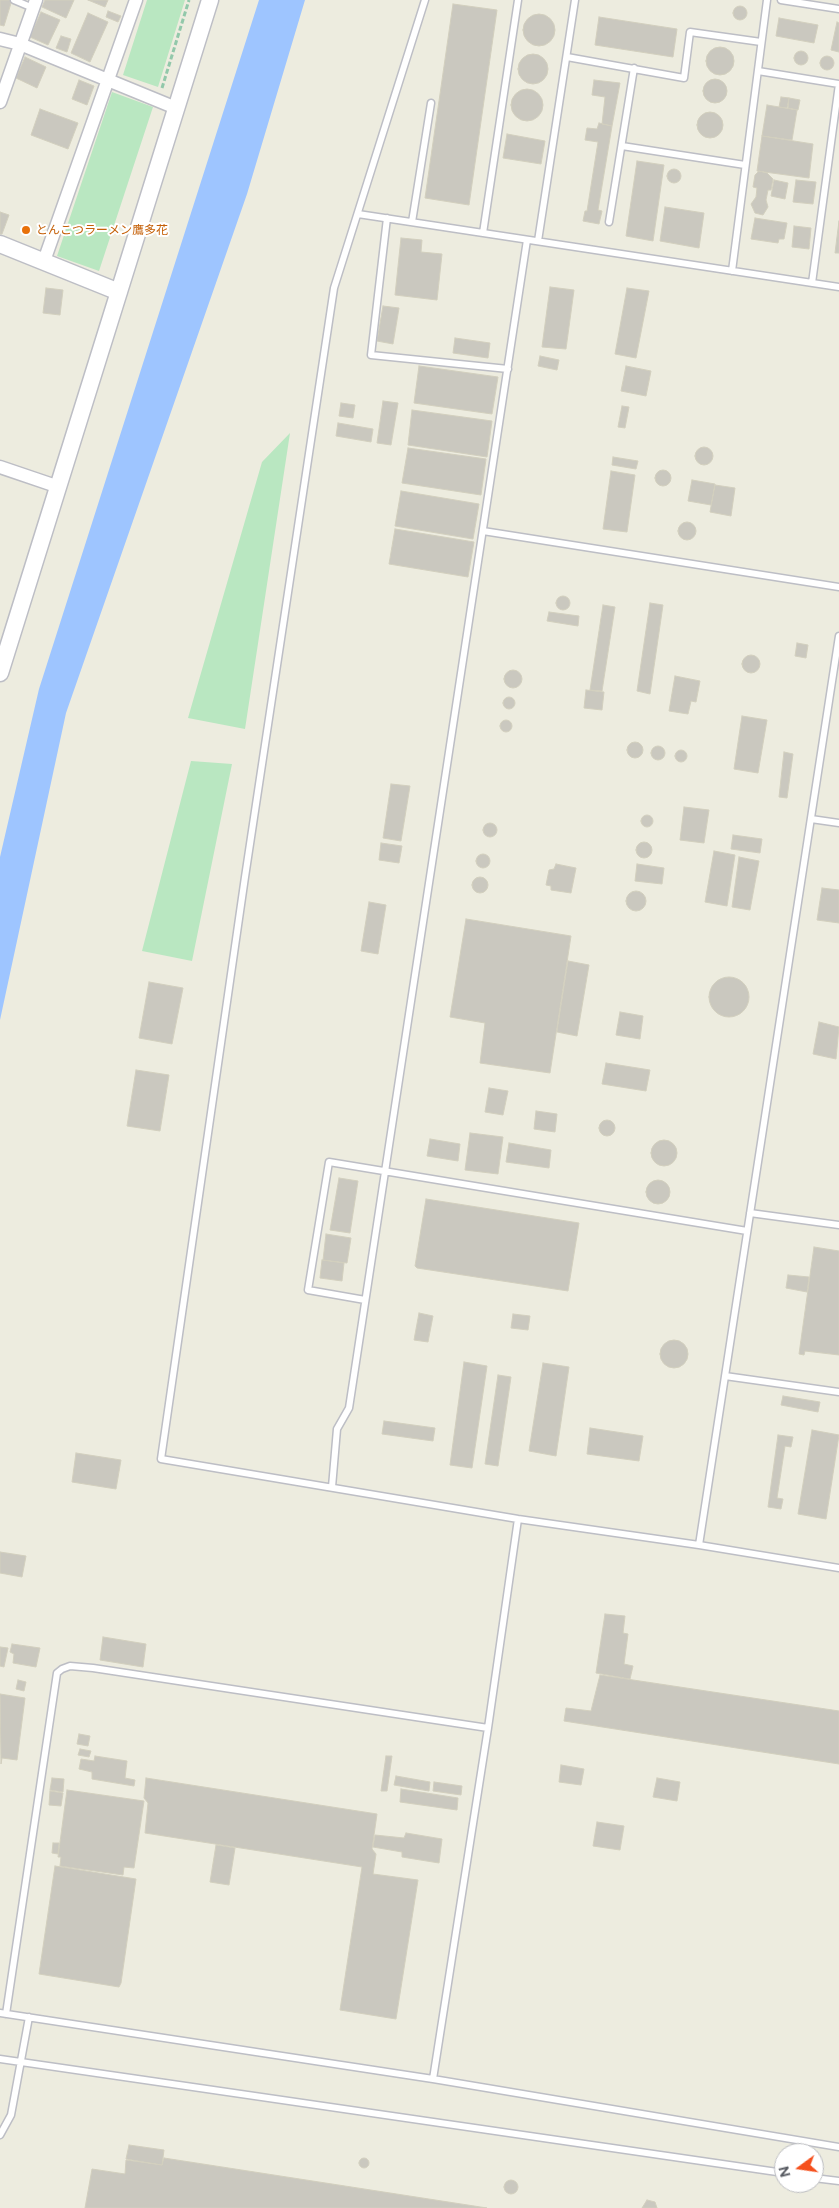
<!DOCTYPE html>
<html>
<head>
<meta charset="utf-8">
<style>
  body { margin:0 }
  #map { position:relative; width:839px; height:2208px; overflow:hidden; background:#edecdf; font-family:Figtree,sans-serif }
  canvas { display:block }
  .north { position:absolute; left:774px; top:2143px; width:50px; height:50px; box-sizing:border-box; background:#fff; border:1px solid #bcbdc0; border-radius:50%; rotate:256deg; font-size:14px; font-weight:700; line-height:20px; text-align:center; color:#585b62 }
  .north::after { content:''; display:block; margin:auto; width:18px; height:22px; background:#f5501d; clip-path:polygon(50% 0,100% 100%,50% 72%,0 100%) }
</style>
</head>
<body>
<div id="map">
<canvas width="839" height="2208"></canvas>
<div class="north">N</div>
</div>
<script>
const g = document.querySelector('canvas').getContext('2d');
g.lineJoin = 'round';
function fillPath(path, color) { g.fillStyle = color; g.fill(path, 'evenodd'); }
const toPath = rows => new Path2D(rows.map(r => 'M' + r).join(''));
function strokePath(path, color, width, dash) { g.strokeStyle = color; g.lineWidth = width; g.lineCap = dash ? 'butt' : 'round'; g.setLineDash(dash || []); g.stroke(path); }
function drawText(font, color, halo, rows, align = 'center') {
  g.font = font + ' Figtree,"Noto Sans JP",sans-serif'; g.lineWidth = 4; g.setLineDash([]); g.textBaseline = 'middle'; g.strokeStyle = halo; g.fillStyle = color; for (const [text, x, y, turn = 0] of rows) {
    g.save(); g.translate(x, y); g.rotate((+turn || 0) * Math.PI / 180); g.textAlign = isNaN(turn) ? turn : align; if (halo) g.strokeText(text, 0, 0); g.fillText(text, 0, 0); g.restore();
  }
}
fillPath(toPath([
  [147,0,185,0,158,87,123,75],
  [112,92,153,107,99,271,57,256],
  [290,433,245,729,188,718,262,462],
  [191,761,232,764,192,961,142,951]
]), '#b9e7c1');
fillPath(toPath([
  [259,0,305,0,247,194,66,713,0,1020,0,857,39,689]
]), '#9ec5ff');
const building = toPath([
  [0,0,12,0,4,26,0,25,0,0],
  [45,0,74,0,66,18,42,7,45,0],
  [88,0,108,0,105,7,88,0],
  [453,4,497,10,469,205,425,198,453,4],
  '733 13a7 7 0 1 1 14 0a7 7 0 1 1-14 0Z',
  [108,11,121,16,118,22,106,17,108,11],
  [41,12,60,20,48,45,30,37,41,12],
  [88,13,108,22,90,62,71,53,88,13],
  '523 30a16 16 0 1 1 32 0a16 16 0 1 1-32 0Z',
  [599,17,677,29,673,57,595,45,599,17],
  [779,18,818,25,814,43,776,36,779,18],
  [837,22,839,23,839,52,831,50,837,22],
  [61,36,71,39,67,52,56,48,61,36],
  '706 61a14 14 0 1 1 28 0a14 14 0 1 1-28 0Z',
  '794 58a7 7 0 1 1 14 0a7 7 0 1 1-14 0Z',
  '518 69a15 15 0 1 1 30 0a15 15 0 1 1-30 0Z',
  '820 63a7 7 0 1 1 14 0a7 7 0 1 1-14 0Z',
  [25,57,46,67,37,88,16,78,25,57],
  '703 91a12 12 0 1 1 24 0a12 12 0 1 1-24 0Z',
  [79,80,94,86,87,105,72,99,79,80],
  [594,80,620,83,612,126,602,124,605,97,592,95,594,80],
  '511 105a16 16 0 1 1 32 0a16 16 0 1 1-32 0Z',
  [781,97,789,98,787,108,779,107,781,97],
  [789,98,800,100,798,110,788,108,789,98],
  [767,105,797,110,792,140,762,136,767,105],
  [40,109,78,123,68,149,31,135,40,109],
  '697 125a13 13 0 1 1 26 0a13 13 0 1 1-26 0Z',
  [599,123,612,126,598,210,602,211,599,224,583,221,585,211,587,211,598,142,585,140,587,128,597,129,599,123],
  [507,134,545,141,541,164,503,158,507,134],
  [762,136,813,144,809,178,757,171,762,136],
  [637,161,664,165,653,241,626,236,637,161],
  '667 176a7 7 0 1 1 14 0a7 7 0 1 1-14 0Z',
  [759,171,767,173,773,179,771,190,768,190,766,200,768,207,763,215,755,213,751,204,756,197,757,188,753,187,755,175,759,171],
  [774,180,788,183,785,199,771,196,774,180],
  [796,180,816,182,813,204,793,202,796,180],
  [665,207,704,213,699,248,660,241,665,207],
  [0,212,9,215,2,234,0,234,0,212],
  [755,218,787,223,784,239,779,239,778,243,751,239,755,218],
  [839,221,839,253,835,253,839,221],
  [794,226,811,228,809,249,792,247,794,226],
  [401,238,422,240,421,252,442,254,437,300,395,295,401,238],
  [550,287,574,290,566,349,542,347,550,287],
  [46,288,63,290,60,315,43,313,46,288],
  [627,288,649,291,636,358,615,354,627,288],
  [383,306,399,308,393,344,377,341,383,306],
  [455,338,490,343,488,358,453,353,455,338],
  [540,356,559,360,557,370,538,366,540,356],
  [419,366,498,377,492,414,414,403,419,366],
  [626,366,651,371,646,396,621,391,626,366],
  [383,401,398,403,391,445,377,443,383,401],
  [341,403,355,405,353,418,339,416,341,403],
  [622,406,629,407,625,428,618,427,622,406],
  [412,410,492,421,487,457,408,445,412,410],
  [338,423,373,429,371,442,336,436,338,423],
  '695 456a9 9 0 1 1 18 0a9 9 0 1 1-18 0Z',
  [408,448,486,459,481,495,402,483,408,448],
  [613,457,638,461,636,469,612,465,613,457],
  '655 478a8 8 0 1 1 16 0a8 8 0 1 1-16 0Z',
  [611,471,635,475,627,532,603,529,611,471],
  [692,480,715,484,711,505,688,501,692,480],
  [715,485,735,488,731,516,710,512,715,485],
  [401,491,479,504,473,539,395,526,401,491],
  '678 531a9 9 0 1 1 18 0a9 9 0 1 1-18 0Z',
  [395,529,474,542,468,577,389,564,395,529],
  '556 603a7 7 0 1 1 14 0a7 7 0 1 1-14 0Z',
  [650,603,663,605,650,694,637,691,650,603],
  [603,605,615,607,602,691,590,690,603,605],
  [549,612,579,616,578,626,547,621,549,612],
  [797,643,808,645,806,658,795,656,797,643],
  '742 664a9 9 0 1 1 18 0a9 9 0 1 1-18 0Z',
  '504 679a9 9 0 1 1 18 0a9 9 0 1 1-18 0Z',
  [675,676,700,681,696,702,691,701,688,714,669,711,675,676],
  [586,690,604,692,602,710,584,708,586,690],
  '503 703a6 6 0 1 1 12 0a6 6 0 1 1-12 0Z',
  [742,716,767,720,758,773,734,769,742,716],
  '500 726a6 6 0 1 1 12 0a6 6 0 1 1-12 0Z',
  '627 750a8 8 0 1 1 16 0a8 8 0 1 1-16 0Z',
  '651 753a7 7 0 1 1 14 0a7 7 0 1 1-14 0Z',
  '675 756a6 6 0 1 1 12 0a6 6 0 1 1-12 0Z',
  [784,752,793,754,787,798,779,797,784,752],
  [391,784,410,786,401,841,383,838,391,784],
  [684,807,709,810,704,843,680,840,684,807],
  '641 821a6 6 0 1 1 12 0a6 6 0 1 1-12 0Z',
  '483 830a7 7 0 1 1 14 0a7 7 0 1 1-14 0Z',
  [733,835,762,839,760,853,731,849,733,835],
  '636 850a8 8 0 1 1 16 0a8 8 0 1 1-16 0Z',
  [381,843,402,846,399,863,379,860,381,843],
  [714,851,735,855,727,906,705,902,714,851],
  '476 861a7 7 0 1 1 14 0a7 7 0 1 1-14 0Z',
  [739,857,759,861,750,910,732,907,739,857],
  [556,864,576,868,571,893,551,890,551,886,546,885,549,870,554,869,556,864],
  [637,864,664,868,662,884,635,881,637,864],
  '472 885a8 8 0 1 1 16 0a8 8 0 1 1-16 0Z',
  [822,888,839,890,839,923,817,920,822,888],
  '626 901a10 10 0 1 1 20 0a10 10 0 1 1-20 0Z',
  [369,902,386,905,378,954,361,951,369,902],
  [466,919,571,936,550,1073,480,1063,485,1023,450,1017,466,919],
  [568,961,589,965,577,1036,557,1032,557,1031,568,961],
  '709 997a20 20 0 1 1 40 0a20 20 0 1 1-40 0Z',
  [149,982,183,988,172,1044,139,1038,149,982],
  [620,1012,643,1016,640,1039,616,1035,620,1012],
  [819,1022,839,1027,836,1059,813,1054,819,1022],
  [606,1063,650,1070,646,1091,602,1084,606,1063],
  [136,1070,169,1075,160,1131,127,1126,136,1070],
  [489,1088,508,1091,503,1115,485,1112,489,1088],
  [536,1111,557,1114,555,1132,534,1129,536,1111],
  '599 1128a8 8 0 1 1 16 0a8 8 0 1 1-16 0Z',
  [470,1133,503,1137,498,1174,465,1170,470,1133],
  [430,1139,460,1144,458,1161,427,1156,430,1139],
  '651 1153a13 13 0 1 1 26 0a13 13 0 1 1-26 0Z',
  [509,1143,551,1150,549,1168,506,1162,509,1143],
  [339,1178,358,1181,350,1233,330,1230,339,1178],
  '646 1192a12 12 0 1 1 24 0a12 12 0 1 1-24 0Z',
  [426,1199,579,1223,568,1291,417,1268,415,1266,426,1199],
  [326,1234,351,1238,347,1263,323,1260,326,1234],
  [814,1247,839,1251,839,1355,805,1351,804,1355,799,1354,814,1247],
  [322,1260,344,1263,342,1281,320,1278,322,1260],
  [788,1275,809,1277,807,1292,786,1288,788,1275],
  [419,1313,433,1316,428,1342,414,1340,419,1313],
  [513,1314,530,1316,528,1330,511,1328,513,1314],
  '660 1354a14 14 0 1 1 28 0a14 14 0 1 1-28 0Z',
  [464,1362,487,1366,472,1468,450,1465,464,1362],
  [543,1363,569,1367,556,1456,529,1451,543,1363],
  [498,1375,511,1377,498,1466,485,1464,498,1375],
  [783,1396,820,1402,818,1412,781,1405,783,1396],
  [384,1421,435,1428,433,1441,382,1434,384,1421],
  [590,1428,643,1436,639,1461,587,1454,590,1428],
  [812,1430,839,1435,826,1519,798,1514,812,1430],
  [778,1435,793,1437,791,1447,785,1446,777,1498,783,1499,781,1509,768,1507,778,1435],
  [76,1453,121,1460,116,1489,72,1482,76,1453],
  [0,1552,26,1556,22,1577,0,1573,0,1552],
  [605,1614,625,1616,623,1633,628,1634,624,1664,633,1666,630,1679,596,1673,605,1614],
  [103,1637,146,1644,143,1667,100,1660,103,1637],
  [12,1644,40,1648,36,1667,13,1663,14,1654,10,1652,12,1644],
  [0,1647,8,1648,4,1667,0,1666,0,1647],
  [600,1675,839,1711,839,1764,564,1721,566,1708,591,1711,600,1675],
  [18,1680,26,1682,24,1691,16,1689,18,1680],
  [0,1694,25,1698,17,1760,2,1758,1,1764,0,1694],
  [79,1734,90,1736,88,1746,77,1744,79,1734],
  [80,1749,91,1751,89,1757,78,1755,80,1749],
  [95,1756,127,1761,125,1778,135,1780,134,1786,92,1779,92,1772,79,1769,81,1759,94,1761,95,1756],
  [386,1756,392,1756,387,1791,381,1791,386,1756],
  [561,1765,584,1769,581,1785,559,1782,561,1765],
  [396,1776,430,1782,429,1791,394,1785,396,1776],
  [52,1778,64,1779,63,1792,50,1790,52,1778],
  [146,1778,377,1814,372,1849,376,1854,373,1874,418,1880,396,2019,340,2010,362,1867,145,1833,148,1803,144,1798,146,1778],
  [657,1778,680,1782,677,1801,653,1797,657,1778],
  [434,1782,462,1786,461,1795,433,1791,434,1782],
  [401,1789,458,1798,457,1810,400,1802,401,1789],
  [67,1790,144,1801,134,1868,124,1867,123,1875,60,1866,61,1857,58,1857,67,1790],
  [50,1791,63,1793,61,1806,49,1805,50,1791],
  [597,1822,624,1826,620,1850,593,1846,597,1822],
  [406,1833,442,1839,439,1863,402,1857,402,1852,373,1847,375,1835,404,1838,406,1833],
  [53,1843,59,1843,58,1854,52,1853,53,1843],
  [216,1845,235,1848,229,1885,210,1882,216,1845],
  [55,1866,136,1879,121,1983,119,1987,39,1974,55,1866],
  [129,2145,164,2150,162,2165,126,2159,129,2145],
  '359 2163a5 5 0 1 1 10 0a5 5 0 1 1-10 0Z',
  [164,2158,487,2208,85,2208,92,2169,125,2174,126,2160,162,2165,164,2158],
  '504 2187a7 7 0 1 1 14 0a7 7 0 1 1-14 0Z',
  [647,2200,655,2202,657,2208,642,2208,647,2200]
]);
fillPath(building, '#cac8bf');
strokePath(building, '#d2cfbe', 1);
const service = toPath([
  [14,0,33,8],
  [425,0,334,288,245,877,161,1459,518,1519,699,1545,839,1568],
  [781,0,839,9],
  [567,57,684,78,690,32,761,42],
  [758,71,839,84,812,283],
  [622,146,745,165],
  [358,214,839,287],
  [387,218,371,355,508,369],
  [412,222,431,103],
  [609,222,634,68],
  [483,233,518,0],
  [538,241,575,0],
  [732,271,767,0],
  [483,531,839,587],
  [811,819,839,823],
  [750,1213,839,1225],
  [365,1300,308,1290,329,1162,747,1231],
  [725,1376,839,1392],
  [332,1487,337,1429,349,1408,527,240],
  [699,1545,839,636],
  [0,2013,433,2079,839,2147],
  [6,2014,57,1673,62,1669,70,1666,93,1668,488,1728],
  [0,2059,784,2173],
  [433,2079,488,1728,518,1519],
  [0,2135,11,2115,29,2017],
  [814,2178,839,2181]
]);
const minor = toPath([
  [0,39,20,44,176,108],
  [0,102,36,0],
  [44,261,136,0],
  [0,467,59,487]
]);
const tertiary = toPath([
  [0,244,119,292],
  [0,673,210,0]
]);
strokePath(service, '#bdbec5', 9);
strokePath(minor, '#bdbec5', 15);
strokePath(tertiary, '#bdbec5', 19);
strokePath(toPath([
  [162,88,189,0]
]), '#92c8aa', 3, [5, 2.5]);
strokePath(service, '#fff', 6);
strokePath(minor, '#fff', 12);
strokePath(tertiary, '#fff', 16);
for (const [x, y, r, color] of [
  [26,230,5,"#e8710a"]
]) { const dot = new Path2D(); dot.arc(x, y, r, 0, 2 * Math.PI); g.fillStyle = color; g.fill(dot); strokePath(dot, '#fff', 2); }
drawText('12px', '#c56008', '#fff', [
  ["とんこつラーメン鷹多花",36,230]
], 'left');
</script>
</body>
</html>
